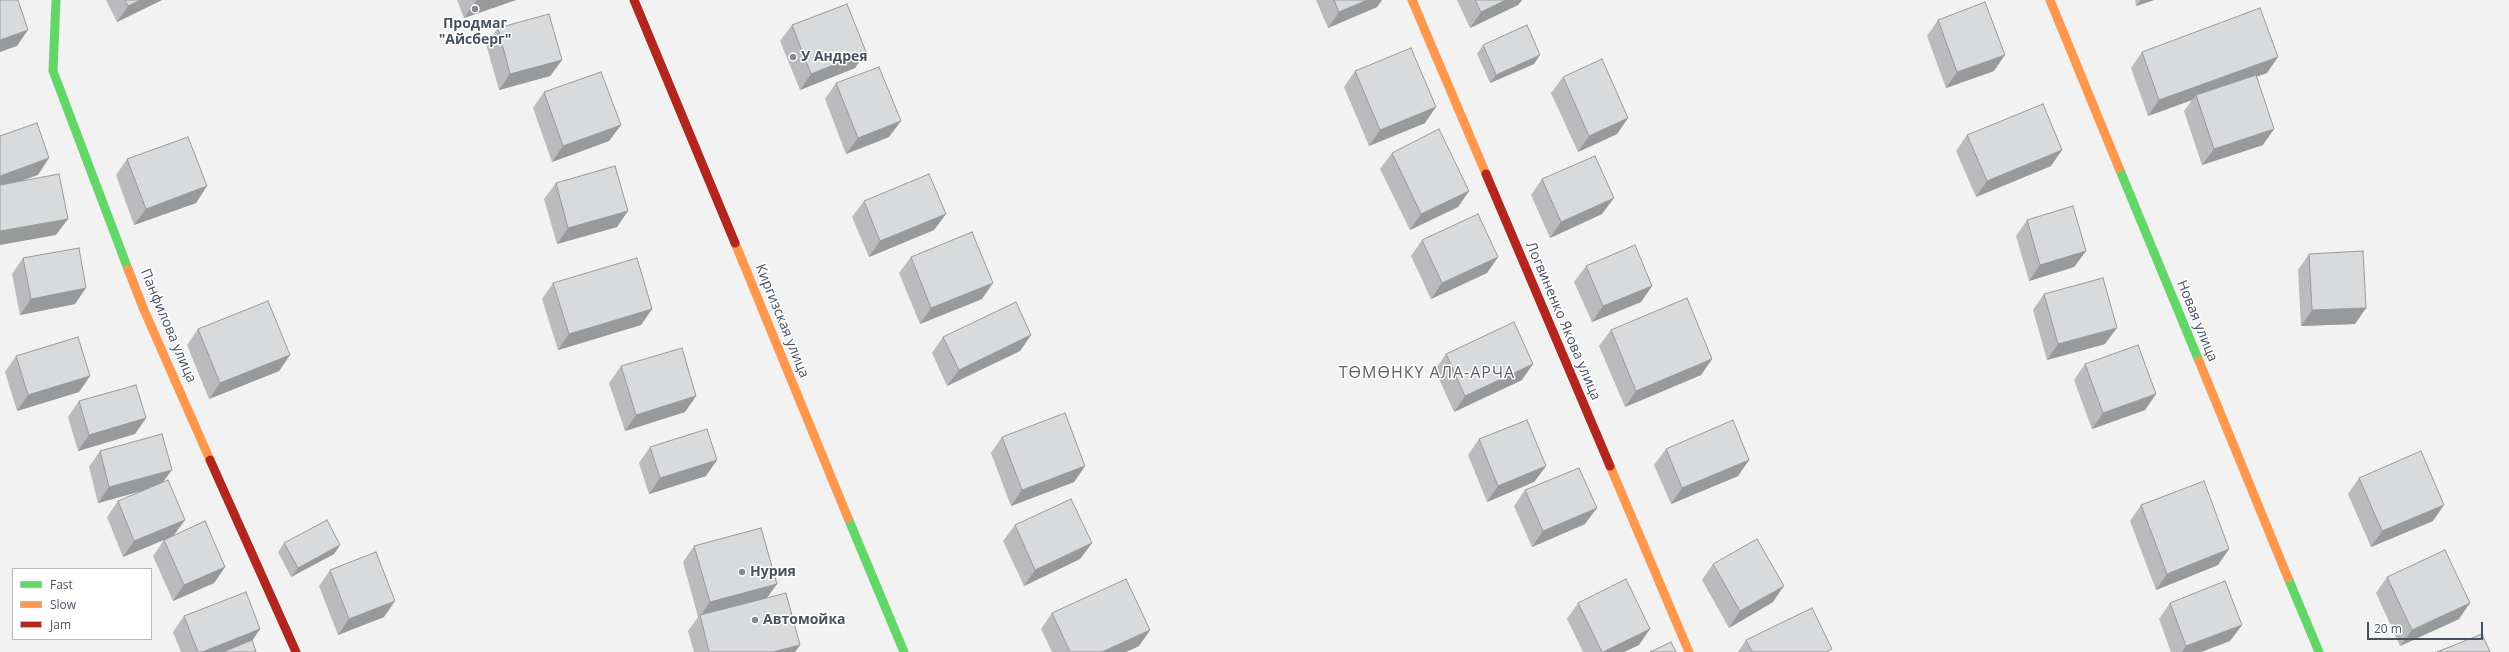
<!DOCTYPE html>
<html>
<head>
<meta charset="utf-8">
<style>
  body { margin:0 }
  #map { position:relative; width:2509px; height:652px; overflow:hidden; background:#f2f2f2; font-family:"Open Sans",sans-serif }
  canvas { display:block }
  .legend { position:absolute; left:12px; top:568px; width:140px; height:72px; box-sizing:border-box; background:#fff; border:1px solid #b6babf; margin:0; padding:5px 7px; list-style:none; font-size:12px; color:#48525f }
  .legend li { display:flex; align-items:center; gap:8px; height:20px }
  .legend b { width:20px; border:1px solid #b6babf }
  .scale { position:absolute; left:2367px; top:622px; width:116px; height:18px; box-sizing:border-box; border:2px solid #48525f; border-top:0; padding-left:5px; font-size:12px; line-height:14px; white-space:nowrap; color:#48525f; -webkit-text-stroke:3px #fff; paint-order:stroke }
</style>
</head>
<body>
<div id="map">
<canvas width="2509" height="652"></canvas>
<ul class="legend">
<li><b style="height:5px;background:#63d668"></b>Fast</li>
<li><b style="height:5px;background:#ff974d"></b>Slow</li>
<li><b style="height:5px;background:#b3261e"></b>Jam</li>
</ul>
<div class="scale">20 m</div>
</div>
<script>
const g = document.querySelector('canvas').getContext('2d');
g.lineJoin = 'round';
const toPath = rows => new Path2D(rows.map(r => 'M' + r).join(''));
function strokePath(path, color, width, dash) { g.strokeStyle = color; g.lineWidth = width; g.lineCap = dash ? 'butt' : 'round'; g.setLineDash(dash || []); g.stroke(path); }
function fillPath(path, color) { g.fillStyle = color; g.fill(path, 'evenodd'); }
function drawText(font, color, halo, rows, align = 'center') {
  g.font = font + ' "Open Sans",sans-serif'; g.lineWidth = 3; g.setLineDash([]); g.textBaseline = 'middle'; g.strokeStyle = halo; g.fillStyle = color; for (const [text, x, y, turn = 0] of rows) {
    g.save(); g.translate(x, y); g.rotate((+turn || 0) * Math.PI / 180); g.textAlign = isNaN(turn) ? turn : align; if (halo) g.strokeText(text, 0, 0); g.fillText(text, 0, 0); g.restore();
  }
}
strokePath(toPath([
  [56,0,53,71,128,269],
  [2119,168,2199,361],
  [848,518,904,652],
  [2288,578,2319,652]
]), '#63d668', 9);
strokePath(toPath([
  [1412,0,1486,174],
  [2050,0,2119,168],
  [735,243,848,518],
  [128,269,144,310,210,460],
  [2199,361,2288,578],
  [1610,466,1689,652]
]), '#ff974d', 9);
strokePath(toPath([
  [634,0,735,243],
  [1486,174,1610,466],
  [210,460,296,652]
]), '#b3261e', 9);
fillPath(toPath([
  [106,0,162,0,117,22],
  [457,0,516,0,464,18],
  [1316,0,1382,0,1377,7,1328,28],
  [1457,0,1522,0,1518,5,1470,28],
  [2135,0,2154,0,2136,6],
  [1938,20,1994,71,1946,88,1927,36],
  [792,25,866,52,855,68,800,90,780,41],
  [498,28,562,60,550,76,499,90,486,44],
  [1483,45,1534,64,1490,83,1477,54],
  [2142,52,2267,73,2257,76,2263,145,2202,165,2184,111,2192,100,2148,116,2131,68],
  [1355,71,1425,123,1369,146,1344,87],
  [1563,77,1628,118,1617,134,1578,152,1551,93],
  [836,83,889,137,846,154,825,99],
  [544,92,621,125,609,141,552,162,533,108],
  [1967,135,2051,166,1976,197,1956,151],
  [1392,153,1469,191,1458,207,1410,230,1380,169],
  [127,159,207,186,196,203,134,225,116,175],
  [1542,179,1602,214,1550,238,1531,195],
  [556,183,617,227,557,244,544,199],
  [864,201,946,214,934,230,869,257,852,217],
  [2027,220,2086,251,2074,267,2029,281,2016,236],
  [1422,240,1498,257,1487,273,1431,299,1411,256],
  [2309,254,2366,308,2355,324,2301,326,2298,270],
  [911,257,982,299,920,324,899,273],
  [23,258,75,304,20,315,12,274],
  [1586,266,1652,286,1641,302,1592,322,1574,282],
  [553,283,652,309,641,325,558,350,542,299],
  [2044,294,2105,344,2047,360,2033,310],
  [198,329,290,355,279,371,209,399,187,345],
  [1611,330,1712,359,1701,375,1625,407,1599,346],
  [1031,335,1020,351,947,386,932,353,943,337],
  [1446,354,1522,380,1454,412,1435,370],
  [16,356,90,376,79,392,17,411,5,372],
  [2085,364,2156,394,2145,410,2092,429,2074,380],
  [621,366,696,396,685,412,625,431,609,383],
  [79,401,146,418,135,434,78,451,68,417],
  [1002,437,1085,466,1074,482,1011,506,991,453],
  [1479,439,1546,466,1534,482,1487,502,1468,455],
  [650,447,706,476,649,494,639,463],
  [1666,449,1749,460,1738,476,1671,504,1654,465],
  [100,451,162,483,185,520,174,535,225,567,214,583,173,601,153,556,164,540,123,557,107,517,118,501,145,490,98,503,89,467],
  [2359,478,2433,521,2371,547,2348,494],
  [1525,490,1585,524,1532,547,1514,506],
  [2141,505,2218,565,2156,590,2130,521],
  [1015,525,1092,543,1080,559,1024,586,1003,541],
  [284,543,340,545,334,554,291,577,278,552],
  [694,546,777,584,767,598,800,645,795,652,694,652,688,631,698,617,683,562],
  [1713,564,1773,602,1729,628,1702,580],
  [330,570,384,617,338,635,319,586],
  [2387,577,2459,619,2400,646,2376,593],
  [1578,603,1639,645,1624,652,1583,652,1567,619],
  [2170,603,2242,625,2230,641,2201,652,2171,652,2159,619],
  [1052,613,1150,630,1139,646,1126,652,1052,652,1041,629],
  [184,616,260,629,252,641,256,652,181,652,173,632],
  [1746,640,1830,652,1738,652]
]), '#bbbbbd');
fillPath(toPath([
  [141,0,162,0,117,22,128,6],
  [477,0,516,0,464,18],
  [1367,0,1382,0,1377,7,1328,28,1339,12],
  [1506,0,1522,0,1518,5,1470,28,1481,12],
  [2141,0,2154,0,2136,6],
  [28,30,17,46,0,52,0,40],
  [866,52,855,68,800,90,811,74],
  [1540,55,1534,64,1490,83,1496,75],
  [2005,55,1994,71,1946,88,1957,72],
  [2278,57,2267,73,2197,98,2196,95,2192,100,2148,116,2159,100],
  [562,60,550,76,499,90,510,74],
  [1436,107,1425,123,1369,146,1380,130],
  [1628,118,1617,134,1578,152,1589,136],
  [901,121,889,137,846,154,858,138],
  [621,125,609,141,552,162,563,146],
  [2274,129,2263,145,2202,165,2214,149],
  [2062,150,2051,166,1976,197,1987,181],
  [49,158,38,175,0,188,0,176],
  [207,186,196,203,134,225,146,209],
  [1469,191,1458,207,1410,230,1421,214],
  [1614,198,1602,214,1550,238,1561,222],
  [628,211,617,227,557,244,568,228],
  [946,214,934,230,869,257,880,241],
  [68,219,56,235,0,245,0,231],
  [2086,251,2074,267,2029,281,2040,265],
  [1498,257,1487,273,1431,299,1442,283],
  [993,283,982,299,920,324,931,308],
  [1652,286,1641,302,1592,322,1603,306],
  [86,288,75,304,20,315,31,299],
  [2366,308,2355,324,2301,326,2312,310],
  [652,309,641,325,558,350,569,334],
  [2117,328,2105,344,2047,360,2058,344],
  [1031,335,1020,351,947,386,959,370],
  [290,355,279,371,209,399,220,383],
  [1712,359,1701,375,1625,407,1636,391],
  [1533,364,1522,380,1454,412,1465,396],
  [90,376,79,392,17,411,28,395],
  [2156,394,2145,410,2092,429,2103,413],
  [696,396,685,412,625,431,636,415],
  [146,418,135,434,78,451,89,435],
  [717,460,706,476,649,494,660,478],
  [1749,460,1738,476,1671,504,1682,488],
  [1085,466,1074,482,1011,506,1022,490],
  [1546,466,1534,482,1487,502,1498,486],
  [172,470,160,486,98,503,109,487],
  [2444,505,2433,521,2371,547,2382,531],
  [1597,508,1585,524,1532,547,1543,531],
  [185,520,173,536,123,557,134,541],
  [1092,543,1080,559,1024,586,1035,570],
  [340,545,334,554,291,577,298,568],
  [2229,549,2218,565,2156,590,2167,574],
  [225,567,214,583,173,601,184,585],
  [777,584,765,600,700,616,710,602],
  [1784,586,1773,602,1729,628,1740,611],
  [395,601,384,617,338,635,349,619],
  [2470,603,2459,619,2400,646,2412,630],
  [2242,625,2230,641,2201,652,2182,652,2186,646],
  [260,629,249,645,231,652,202,652],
  [1650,629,1639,645,1624,652,1603,652],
  [1150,630,1139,646,1126,652,1102,652],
  [800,645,795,652,773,652]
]), '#98999a');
const building = toPath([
  [0,0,18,0,28,30,0,40,0,0],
  [125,0,141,0,128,6,125,0],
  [1334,0,1367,0,1339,12,1334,0],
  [1475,0,1506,0,1481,12,1475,0],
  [1985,2,2005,55,1957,72,1938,20,1985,2],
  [847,4,866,52,811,74,792,25,847,4],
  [2260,8,2278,57,2159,100,2142,52,2260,8],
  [549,14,562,60,510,74,498,28,549,14],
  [1527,25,1540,55,1496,75,1483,45,1527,25],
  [1411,48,1436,107,1380,130,1355,71,1411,48],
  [1602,59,1628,118,1589,136,1563,77,1602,59],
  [879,67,901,121,858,138,836,83,879,67],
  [601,72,621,125,563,146,544,92,601,72],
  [2256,75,2274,129,2214,149,2196,95,2256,75],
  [2043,104,2062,150,1987,181,1967,135,2043,104],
  [37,123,49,158,0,176,0,136,37,123],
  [1439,129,1469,191,1421,214,1392,153,1439,129],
  [188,137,207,186,146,209,127,159,188,137],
  [1595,156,1614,198,1561,222,1542,179,1595,156],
  [615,166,628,211,568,228,556,183,615,166],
  [59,174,68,219,0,231,0,185,59,174],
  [929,174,946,214,880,241,864,201,929,174],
  [2073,206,2086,251,2040,265,2027,220,2073,206],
  [1478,214,1498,257,1442,283,1422,240,1478,214],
  [972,232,993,283,931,308,911,257,972,232],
  [1635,245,1652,286,1603,306,1586,266,1635,245],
  [79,248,86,288,31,299,23,258,79,248],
  [2363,251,2366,308,2312,310,2309,254,2363,251],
  [637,258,652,309,569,334,553,283,637,258],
  [2103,278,2117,328,2058,344,2044,294,2103,278],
  [1687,298,1712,359,1636,391,1611,330,1687,298],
  [268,301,290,355,220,383,198,329,268,301],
  [1016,302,1031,335,959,370,943,337,1016,302],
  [1514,322,1533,364,1465,396,1446,354,1514,322],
  [78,337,90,376,28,395,16,356,78,337],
  [2138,345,2156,394,2103,413,2085,364,2138,345],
  [682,348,696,396,636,415,621,366,682,348],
  [136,385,146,418,89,435,79,401,136,385],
  [1065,413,1085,466,1022,490,1002,437,1065,413],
  [1527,420,1546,466,1498,486,1479,439,1527,420],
  [1733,420,1749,460,1682,488,1666,449,1733,420],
  [707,429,717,460,660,478,650,447,707,429],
  [162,434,172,470,109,487,100,451,162,434],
  [2421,451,2444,505,2382,531,2359,478,2421,451],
  [1579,468,1597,508,1543,531,1525,490,1579,468],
  [168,480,185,520,134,541,118,501,168,480],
  [2204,481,2229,549,2167,574,2141,505,2204,481],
  [1071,499,1092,543,1035,570,1015,525,1071,499],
  [327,520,340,545,298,568,284,543,327,520],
  [205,521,225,567,184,585,164,540,205,521],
  [761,528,777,584,710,602,694,546,761,528],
  [1757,539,1784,586,1740,611,1713,564,1757,539],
  [2445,550,2470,603,2412,630,2387,577,2445,550],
  [376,552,395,601,349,619,330,570,376,552],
  [1126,579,1150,630,1102,652,1070,652,1052,613,1126,579],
  [1626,579,1650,629,1603,652,1602,652,1578,603,1626,579],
  [2225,581,2242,625,2186,646,2170,603,2225,581],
  [246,592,260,629,202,652,198,652,184,616,246,592],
  [786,593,800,645,773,652,709,652,700,615,786,593],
  [1812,608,1832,649,1826,652,1752,652,1746,640,1812,608],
  [2482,634,2490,652,2437,652,2482,634],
  [252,640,256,652,223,652,252,640],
  [1671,642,1676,652,1650,652,1671,642]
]);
fillPath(building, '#d9dadc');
strokePath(building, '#98999a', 1);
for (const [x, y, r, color] of [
  [475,9,4,"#848a92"],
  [793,57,4,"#848a92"],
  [742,572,4,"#848a92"],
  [755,620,4,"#848a92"]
]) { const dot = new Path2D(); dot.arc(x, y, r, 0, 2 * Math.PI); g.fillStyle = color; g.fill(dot); strokePath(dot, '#fff', 1.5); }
drawText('bold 14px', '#48525f', '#fff', [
  ["Продмаг",475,24,"center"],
  ["\"Айсберг\"",475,40,"center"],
  ["У Андрея",801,57],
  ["Нурия",750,572],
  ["Автомойка",763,620]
], 'left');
drawText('14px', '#48525f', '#fff', [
  ["Киргизская улица",782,321,68],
  ["Логвиненко Якова улица",1563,321,67],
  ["Новая улица",2197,321,68],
  ["Панфилова улица",168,326,67]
]);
g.letterSpacing = '1px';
drawText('16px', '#5d6066', '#fff', [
  ["ТӨМӨНКҮ АЛА-АРЧА",1427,373]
]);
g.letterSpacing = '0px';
</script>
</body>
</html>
